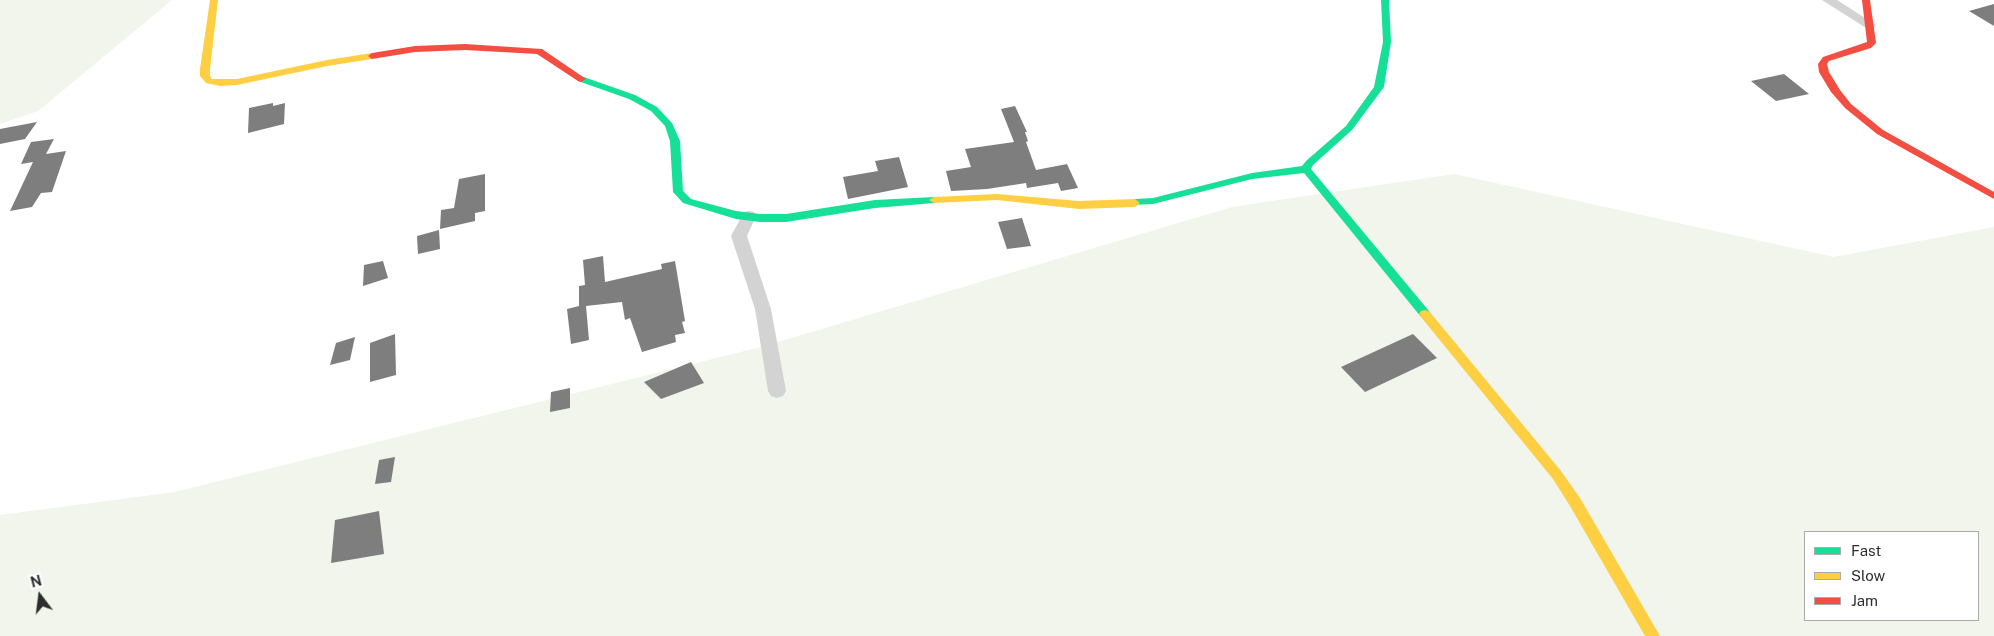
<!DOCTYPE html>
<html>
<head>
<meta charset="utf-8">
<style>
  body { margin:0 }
  #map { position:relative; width:1994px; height:636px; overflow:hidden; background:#fff; font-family:"Public Sans",sans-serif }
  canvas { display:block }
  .legend { position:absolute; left:1804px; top:531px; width:175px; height:90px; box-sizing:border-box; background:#fff; border:1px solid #ababab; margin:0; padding:6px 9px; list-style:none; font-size:15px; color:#2e2e2e }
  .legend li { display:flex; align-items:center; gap:10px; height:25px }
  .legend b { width:25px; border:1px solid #ababab }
  .north { position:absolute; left:15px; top:571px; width:50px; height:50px; -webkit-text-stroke:4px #fff; paint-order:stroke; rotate:345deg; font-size:14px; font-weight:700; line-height:20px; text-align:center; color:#2e2e2e }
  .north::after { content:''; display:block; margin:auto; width:18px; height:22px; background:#2e2e2e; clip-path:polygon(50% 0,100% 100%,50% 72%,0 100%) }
</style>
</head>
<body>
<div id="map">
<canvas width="1994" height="636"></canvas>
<ul class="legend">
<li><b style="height:6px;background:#16e098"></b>Fast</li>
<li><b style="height:6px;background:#ffcf43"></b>Slow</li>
<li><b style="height:6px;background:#f24e42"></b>Jam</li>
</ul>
<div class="north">N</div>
</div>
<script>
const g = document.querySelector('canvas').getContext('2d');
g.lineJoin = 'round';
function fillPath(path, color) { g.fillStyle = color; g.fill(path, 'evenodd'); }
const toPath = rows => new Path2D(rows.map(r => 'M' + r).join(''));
fillPath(toPath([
  [0,0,172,0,38,111,0,124],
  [1454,174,1834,257,1994,227,1994,636,0,636,0,515,175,492,761,347,1232,207],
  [1805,532,1978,532,1978,620,1805,620]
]), '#f1f5eb');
fillPath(toPath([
  [1994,4,1994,26,1969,11],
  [1784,74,1809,94,1776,101,1751,81],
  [273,103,273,106,285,103,284,124,248,133,249,108],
  [1015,106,1027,132,1025,132,1028,141,1026,142,1036,170,1067,164,1078,188,1061,191,1058,183,1027,188,1026,183,987,189,951,191,946,171,971,167,965,149,1014,142,1001,109],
  [37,122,25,139,0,144,0,129],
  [54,139,46,154,66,151,52,192,41,193,32,207,10,211,33,162,21,164,31,142],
  [899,157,908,187,848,199,843,177,878,171,875,161],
  [485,174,485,211,475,213,475,221,440,229,441,210,454,208,459,179],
  [1022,218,1031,246,1007,249,998,222],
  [439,230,440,249,418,254,417,236],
  [603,256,605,282,662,269,661,264,675,261,685,321,682,322,685,333,675,335,676,342,642,352,630,318,625,320,622,302,586,306,589,340,571,344,567,309,579,306,579,286,585,285,583,260],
  [383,261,388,278,363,286,364,265],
  [395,334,396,375,370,382,370,343],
  [1413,334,1437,358,1365,392,1341,367],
  [355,337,350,360,330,365,336,343],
  [691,362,704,383,661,399,644,382],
  [570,388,570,408,550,412,551,392],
  [395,457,391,482,375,484,379,460],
  [379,511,384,554,331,563,335,520]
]), '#7e7e7e');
fillPath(toPath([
  [1822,0,1837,0,1876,25,1874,28,1866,28,1822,0],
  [749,211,754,212,756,216,747,236,771,309,786,391,783,396,777,398,771,396,768,391,755,309,731,236,744,212,749,211]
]), '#d3d3d3');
fillPath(toPath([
  [1381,0,1389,0,1391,42,1384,87,1352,130,1313,165,1311,169,1429,311,1431,314,1429,317,1421,317,1304,173,1252,179,1153,204,1131,205,1130,203,1131,201,1135,199,1153,198,1252,173,1302,166,1306,161,1346,126,1374,87,1383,42,1381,0],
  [581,76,635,95,657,107,672,123,680,141,683,191,691,199,736,211,760,214,786,214,875,200,934,197,939,200,934,203,875,208,786,222,760,222,736,219,683,203,673,192,670,141,665,126,651,111,629,99,578,81,576,79,581,76]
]), '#16e098');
fillPath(toPath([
  [210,0,218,0,210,69,210,76,212,79,237,79,327,60,372,53,376,56,372,59,327,66,237,85,220,86,206,83,200,76,200,69,210,0],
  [997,194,1079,201,1135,199,1140,203,1135,207,1079,209,997,200,934,203,929,200,934,197,997,194],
  [1425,310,1429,311,1561,471,1580,498,1660,636,1645,636,1570,506,1553,479,1421,317,1419,314,1421,311,1425,310]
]), '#ffcf43');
fillPath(toPath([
  [1862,0,1870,0,1876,43,1871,48,1829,61,1827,64,1829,72,1840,90,1851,104,1883,130,1994,192,1994,199,1877,134,1845,108,1831,92,1819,72,1818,64,1823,57,1867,42,1862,0],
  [465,44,542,49,586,79,581,82,578,81,537,54,465,50,415,52,372,59,368,56,372,53,415,46,465,44]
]), '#f24e42');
</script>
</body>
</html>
